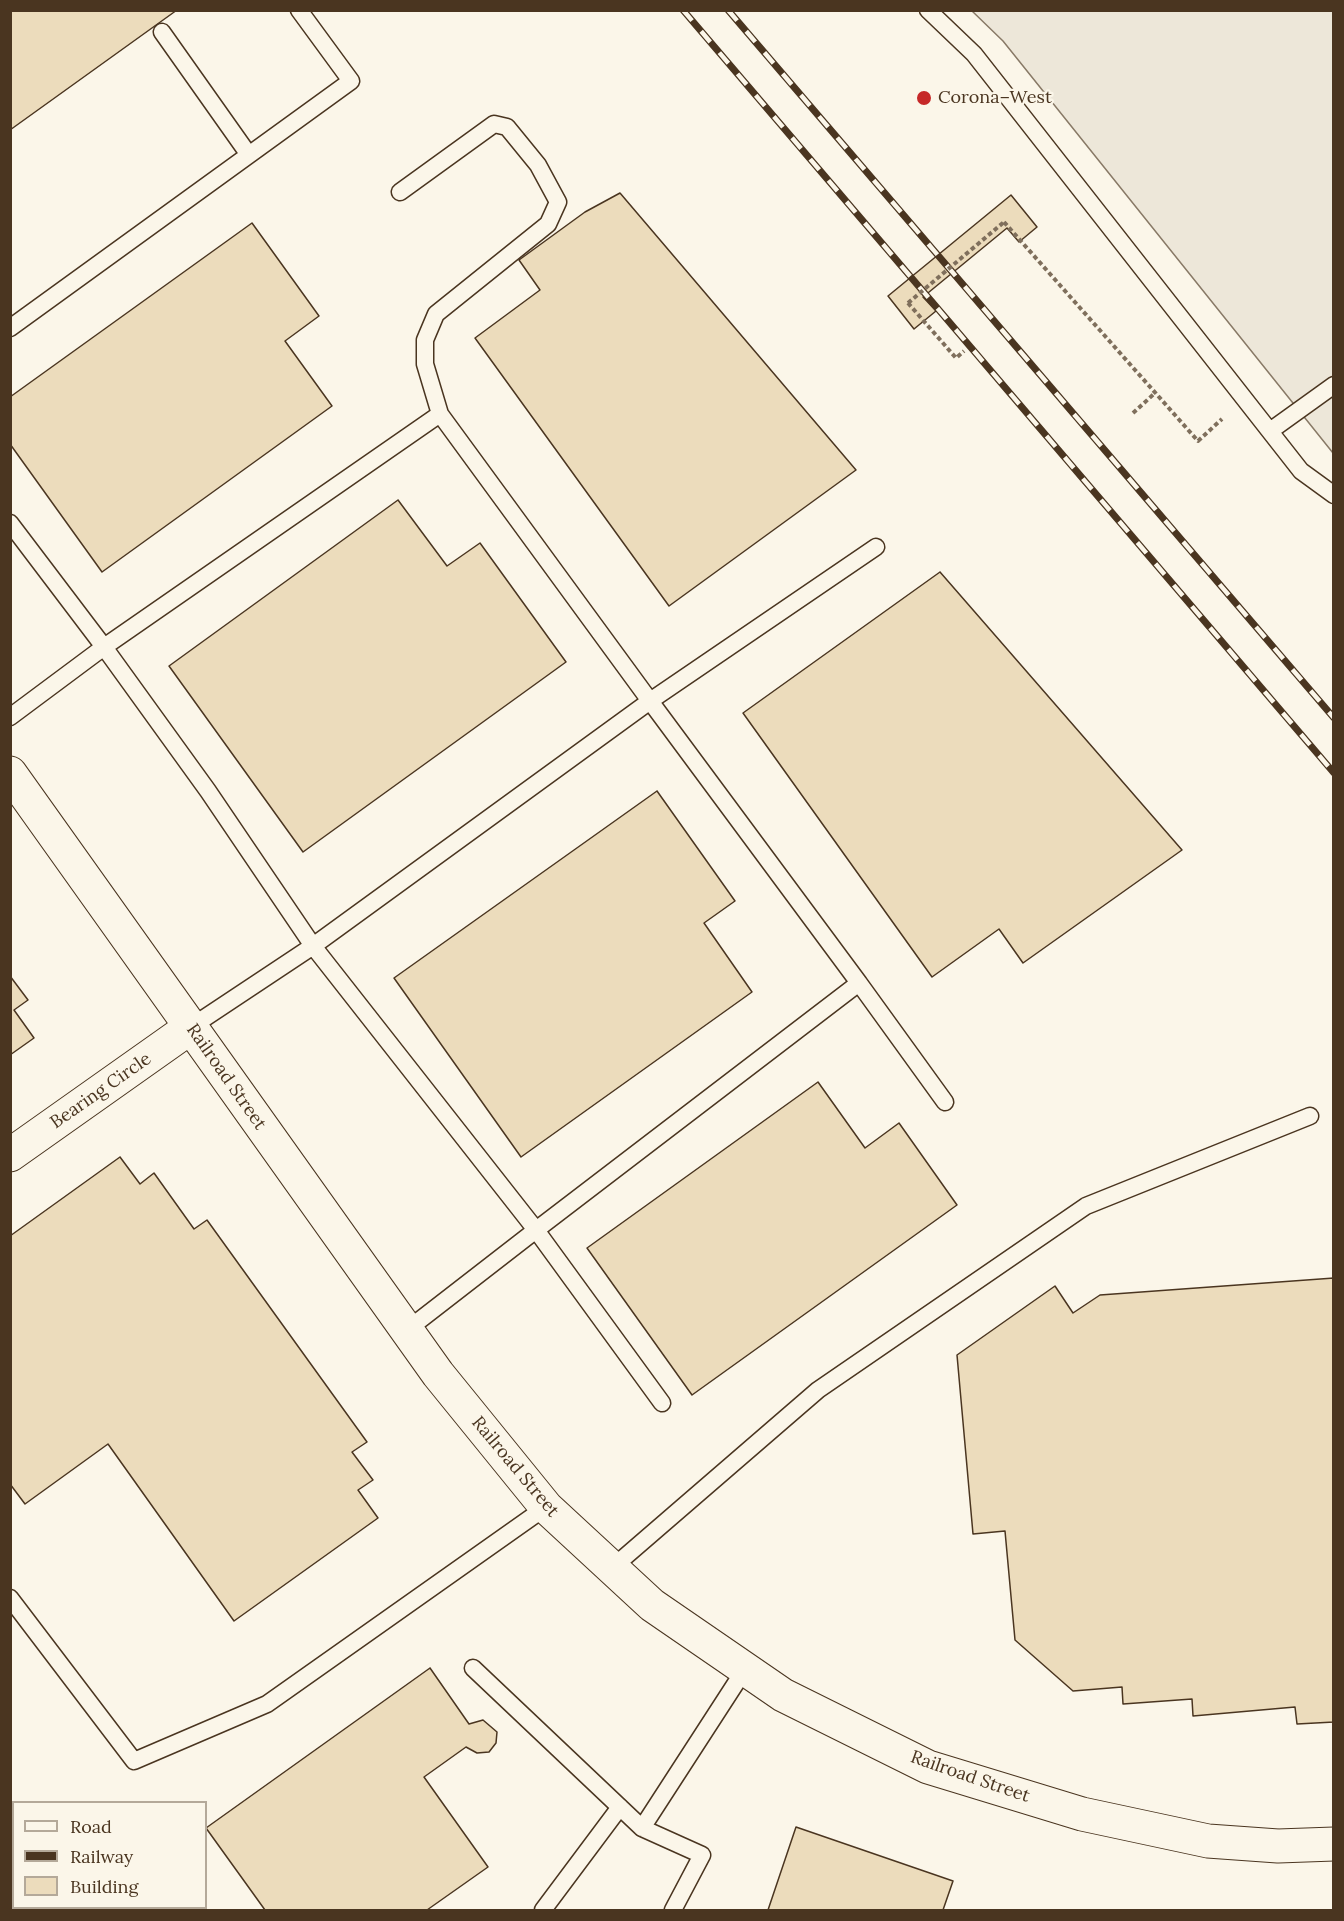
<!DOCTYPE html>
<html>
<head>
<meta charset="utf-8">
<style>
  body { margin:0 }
  #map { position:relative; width:1344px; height:1921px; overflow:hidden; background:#fbf6e9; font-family:Lora,serif }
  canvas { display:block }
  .frame { position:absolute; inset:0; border:12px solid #4a3520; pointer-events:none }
  .legend { position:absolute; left:12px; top:1801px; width:195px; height:108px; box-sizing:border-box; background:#fbf6e9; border:2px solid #b4a999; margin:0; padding:8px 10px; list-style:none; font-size:18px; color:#4a3520 }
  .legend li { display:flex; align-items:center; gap:12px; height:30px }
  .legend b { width:30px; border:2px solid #b4a999 }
</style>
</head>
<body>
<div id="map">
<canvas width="1344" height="1921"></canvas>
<div class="frame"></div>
<ul class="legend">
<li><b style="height:8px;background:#fbf6e9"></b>Road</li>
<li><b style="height:8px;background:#4a3520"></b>Railway</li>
<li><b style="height:16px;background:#ecdcbc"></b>Building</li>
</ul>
</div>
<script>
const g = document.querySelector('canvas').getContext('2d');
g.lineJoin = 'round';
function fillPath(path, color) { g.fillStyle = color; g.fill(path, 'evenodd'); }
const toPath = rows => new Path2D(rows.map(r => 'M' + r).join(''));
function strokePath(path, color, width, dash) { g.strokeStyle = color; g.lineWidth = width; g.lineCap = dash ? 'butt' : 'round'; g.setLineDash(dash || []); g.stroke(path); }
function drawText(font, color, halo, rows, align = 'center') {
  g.font = font + ' Lora,serif'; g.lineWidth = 4.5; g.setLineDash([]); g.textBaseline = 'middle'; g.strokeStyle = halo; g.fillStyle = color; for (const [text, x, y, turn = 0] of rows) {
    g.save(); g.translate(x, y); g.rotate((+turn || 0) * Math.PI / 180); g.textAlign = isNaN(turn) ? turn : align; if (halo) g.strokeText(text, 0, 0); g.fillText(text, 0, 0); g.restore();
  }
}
const parking = toPath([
  [972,11,1333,11,1333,453,1003,41,972,11]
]);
fillPath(parking, '#ede7d9');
strokePath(parking, '#887966', 1.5);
const building = toPath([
  [10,10,177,10,10,130,10,10],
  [620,193,856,470,669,606,475,338,540,290,519,260,585,212,620,193],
  [1011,195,1037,227,1019,242,1007,228,923,297,936,311,914,329,888,296,1011,195],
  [252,223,319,316,285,341,332,406,102,572,10,444,10,397,252,223],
  [398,500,447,566,480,543,566,662,303,852,169,666,398,500],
  [940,572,1182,850,1023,963,999,929,932,977,743,713,940,572],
  [657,791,735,901,704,923,752,992,521,1157,394,978,657,791],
  [10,976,28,1000,14,1010,34,1038,10,1055,10,976],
  [818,1082,865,1148,899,1123,957,1205,692,1395,587,1248,818,1082],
  [120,1157,140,1184,154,1173,194,1229,207,1220,367,1442,352,1452,373,1480,358,1490,378,1518,234,1621,108,1444,25,1504,10,1484,10,1236,120,1157],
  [1334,1278,1334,1722,1297,1724,1295,1707,1193,1716,1192,1699,1123,1704,1122,1687,1073,1691,1015,1640,1005,1531,973,1534,957,1355,1055,1286,1073,1313,1100,1295,1334,1278],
  [430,1668,469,1724,483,1720,497,1732,496,1743,489,1752,477,1753,466,1747,424,1777,488,1867,427,1910,265,1910,206,1828,430,1668],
  [796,1827,953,1881,943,1910,768,1910,796,1827]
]);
fillPath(building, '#ecdcbc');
strokePath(building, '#4a3520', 1.5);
const service = toPath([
  [928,10,974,54,1301,471,1334,495],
  [162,32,249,155],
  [400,192,494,124,507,127,538,165,558,202,548,224,436,314,425,340,425,364,440,414],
  [10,328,351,81,299,10],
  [1270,431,1334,385],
  [10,523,104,647,440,414,650,701,313,946,208,791,104,647,10,717],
  [859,983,945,1102],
  [191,1027,313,946,536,1230,407,1330],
  [662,1403,536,1230,859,983,650,701,876,547],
  [612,1568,818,1390,1086,1206,1310,1116],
  [10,1598,134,1761,267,1704,546,1507],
  [473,1668,642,1828,702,1855,673,1910],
  [642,1828,745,1669],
  [543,1910,620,1807]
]);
const minor = toPath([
  [10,1155,191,1027]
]);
const secondary = toPath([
  [10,773,438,1374,546,1507,652,1605,783,1695,928,1767,1082,1814,1208,1841,1278,1846,1334,1844]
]);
strokePath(service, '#4a3520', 19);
strokePath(minor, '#4a3520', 35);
strokePath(secondary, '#4a3520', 35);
strokePath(toPath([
  [1004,222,1198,441,1222,419],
  [908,303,956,358,964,351],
  [1133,413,1155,393]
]), '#7f6f5c', 4, [4.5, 3]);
strokePath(service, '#fbf6e9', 16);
strokePath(minor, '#fbf6e9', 33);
strokePath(secondary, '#fbf6e9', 33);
const rail = toPath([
  [683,10,1334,773],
  [728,10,1334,718]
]);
strokePath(rail, '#4a3520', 7);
strokePath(rail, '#fbf6e9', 4.5, [14]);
strokePath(toPath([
  [908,303,1004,222]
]), '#7f6f5c', 4, [4.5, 3]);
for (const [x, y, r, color] of [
  [924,98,8,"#c62828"]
]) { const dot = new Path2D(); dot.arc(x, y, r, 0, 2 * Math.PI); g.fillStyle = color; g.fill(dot); strokePath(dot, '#fbf6e9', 2); }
drawText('18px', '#4a3520', '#fbf6e9', [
  ["Corona–West",938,98]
], 'left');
drawText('18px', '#4a3520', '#fbf6e9', [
  ["Railroad Street",226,1077,55],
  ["Bearing Circle",101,1091,-35],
  ["Railroad Street",515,1467,50],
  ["Railroad Street",970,1777,19]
]);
</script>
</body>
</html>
